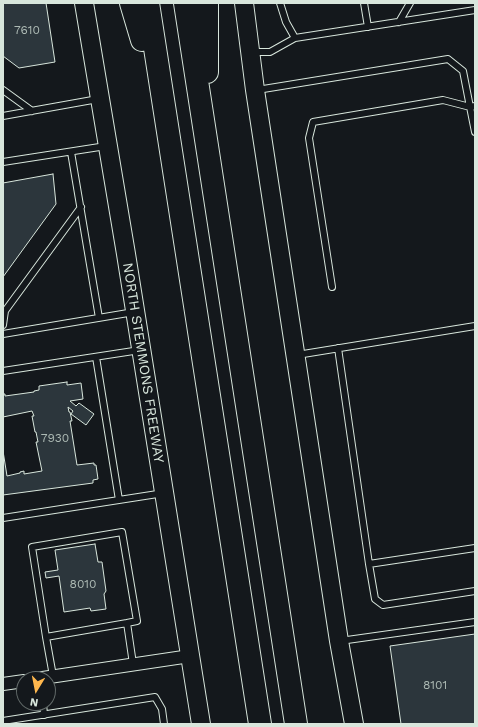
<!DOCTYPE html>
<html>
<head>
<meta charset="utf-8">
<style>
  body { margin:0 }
  #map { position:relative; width:478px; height:727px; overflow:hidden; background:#14181c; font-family:"Work Sans",sans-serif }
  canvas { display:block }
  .frame { position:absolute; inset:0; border:4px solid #d8e6dc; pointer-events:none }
  .north { position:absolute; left:16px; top:671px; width:40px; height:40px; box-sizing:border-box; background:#14181c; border:1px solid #626a69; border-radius:50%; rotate:190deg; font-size:11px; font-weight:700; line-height:16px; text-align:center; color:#d8e6dc }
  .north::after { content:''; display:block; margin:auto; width:14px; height:18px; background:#ffb74d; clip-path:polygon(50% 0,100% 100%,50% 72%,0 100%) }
</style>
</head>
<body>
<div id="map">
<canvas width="478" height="727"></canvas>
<div class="frame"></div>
<div class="north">N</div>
</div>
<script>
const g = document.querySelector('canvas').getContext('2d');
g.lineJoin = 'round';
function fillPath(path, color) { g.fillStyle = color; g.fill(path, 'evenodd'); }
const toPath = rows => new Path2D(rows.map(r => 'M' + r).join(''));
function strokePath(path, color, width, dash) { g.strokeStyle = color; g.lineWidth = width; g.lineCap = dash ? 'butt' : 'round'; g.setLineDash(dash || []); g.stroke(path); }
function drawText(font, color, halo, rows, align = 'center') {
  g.font = font + ' "Work Sans",sans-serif'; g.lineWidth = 3; g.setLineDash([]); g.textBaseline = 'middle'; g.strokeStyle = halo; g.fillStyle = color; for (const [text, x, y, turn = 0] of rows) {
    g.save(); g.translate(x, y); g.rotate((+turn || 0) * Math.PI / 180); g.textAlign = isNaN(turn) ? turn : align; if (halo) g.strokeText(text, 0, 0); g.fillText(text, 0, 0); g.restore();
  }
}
const building = toPath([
  [3,3,46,3,55,62,19,68,3,56,3,3],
  [53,174,56,204,3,277,3,183,53,174],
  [67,382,67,385,81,383,83,399,70,401,76,406,79,403,94,414,86,425,71,414,73,411,68,407,69,412,70,412,72,421,70,421,77,465,94,463,94,465,96,465,98,479,93,480,93,483,3,495,3,451,7,476,20,473,20,472,24,471,24,474,42,471,36,442,38,442,36,432,35,432,32,416,34,416,32,411,3,417,3,394,5,394,5,396,34,392,34,391,39,390,39,386,67,382],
  [95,544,98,562,102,562,106,591,104,594,106,609,91,611,90,608,64,612,59,576,46,578,45,572,58,570,55,550,95,544],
  [475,634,475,724,401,724,390,646,475,634]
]);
fillPath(building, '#2c363c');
strokePath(building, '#d8e6dc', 1);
const lane = toPath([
  [280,3,286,22,295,38],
  [364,3,368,27],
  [399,22,410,3],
  [252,52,270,52,295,38,475,10],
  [3,90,32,111],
  [257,90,448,59,463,71,470,107,443,100,313,122,309,138,332,287],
  [475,106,470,107,475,132],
  [3,116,98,99],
  [71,152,99,318],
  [3,162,106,146],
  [3,325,5,311,81,207],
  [3,334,134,312],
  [338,348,369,564,475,548],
  [297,355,475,326],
  [96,357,119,500],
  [3,371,140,350],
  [3,518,164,493],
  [369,564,375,599,383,605,475,591],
  [46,637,32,547,122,532,137,621,127,623],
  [340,641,475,622],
  [53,676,46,637,127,623,133,664],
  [43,703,44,715],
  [3,721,155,697,162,709,164,724]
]);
const street = toPath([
  [36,679,190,656],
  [3,684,24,681]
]);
const secondary = toPath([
  [84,3,126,254,201,724],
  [244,3,255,90,339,641,354,724]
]);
const highway = toPath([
  [131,3,142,40],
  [148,3,260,724],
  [185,3,296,724],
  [207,3,207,72]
]);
strokePath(lane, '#d8e6dc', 8);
strokePath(street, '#d8e6dc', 14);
strokePath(secondary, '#d8e6dc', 20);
strokePath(highway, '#d8e6dc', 24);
strokePath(lane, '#14181c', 6);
strokePath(street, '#14181c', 12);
strokePath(secondary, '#14181c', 18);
strokePath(highway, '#14181c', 22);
drawText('12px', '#adbab4', null, [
  ["7610",27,30],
  ["7930",55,438],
  ["8010",83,584],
  ["8101",435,685]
]);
drawText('14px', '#d8e6dc', '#14181c', [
  ["NORTH STEMMONS FREEWAY",143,363,81]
]);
</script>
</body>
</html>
